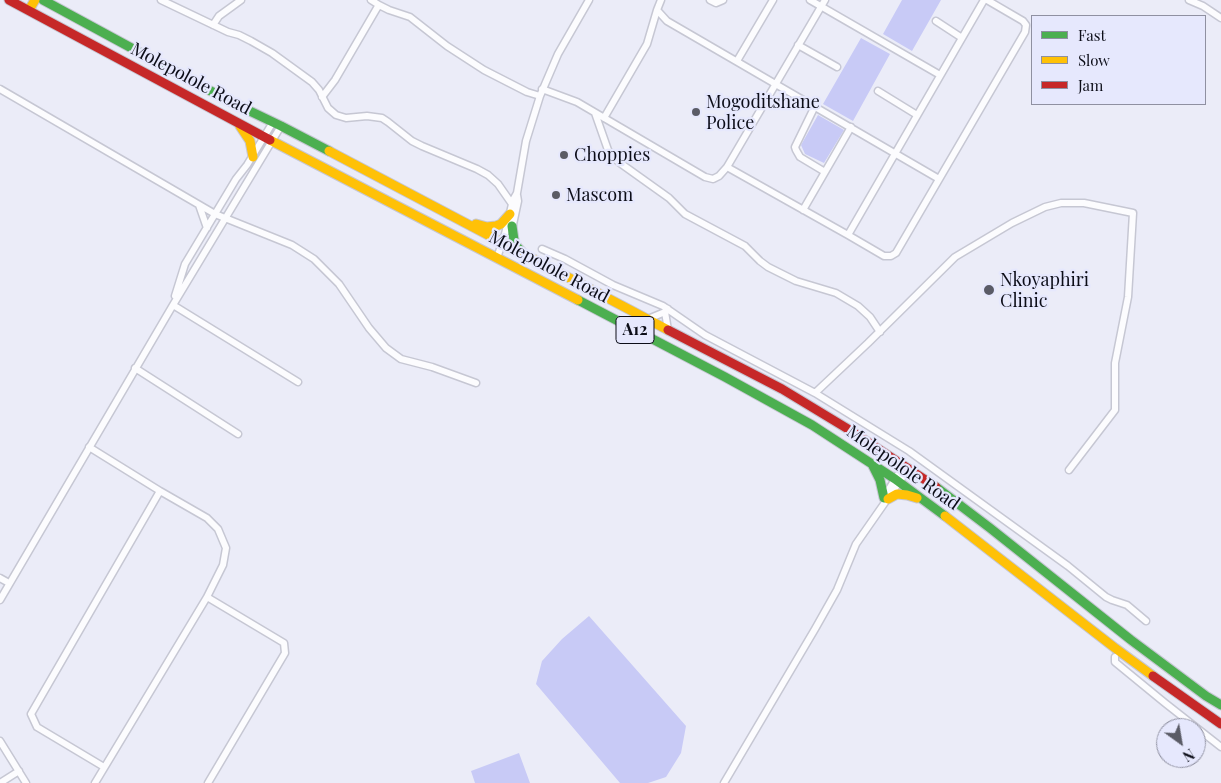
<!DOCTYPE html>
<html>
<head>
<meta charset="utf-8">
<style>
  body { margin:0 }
  #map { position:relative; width:1221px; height:783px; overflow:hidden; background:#ebecf8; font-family:"Playfair Display",serif }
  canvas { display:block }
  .legend { position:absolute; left:1031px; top:15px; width:175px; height:90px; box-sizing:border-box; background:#e6e8fd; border:1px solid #8f90a1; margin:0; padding:6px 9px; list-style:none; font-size:15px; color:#0c0d18 }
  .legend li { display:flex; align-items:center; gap:10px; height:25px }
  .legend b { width:25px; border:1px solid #8f90a1 }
  .north { position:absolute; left:1156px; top:718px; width:50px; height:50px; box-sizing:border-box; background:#e6e8fd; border:1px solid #8f90a1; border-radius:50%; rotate:148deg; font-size:14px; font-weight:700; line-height:20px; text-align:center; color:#0c0d18 }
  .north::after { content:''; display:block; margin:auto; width:18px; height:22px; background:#5a5b66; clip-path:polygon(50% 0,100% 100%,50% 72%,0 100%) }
</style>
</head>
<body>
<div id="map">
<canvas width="1221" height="783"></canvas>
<ul class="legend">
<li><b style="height:6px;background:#4caf50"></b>Fast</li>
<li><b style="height:6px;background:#ffc107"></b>Slow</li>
<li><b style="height:6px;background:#c62828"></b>Jam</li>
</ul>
<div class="north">N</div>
</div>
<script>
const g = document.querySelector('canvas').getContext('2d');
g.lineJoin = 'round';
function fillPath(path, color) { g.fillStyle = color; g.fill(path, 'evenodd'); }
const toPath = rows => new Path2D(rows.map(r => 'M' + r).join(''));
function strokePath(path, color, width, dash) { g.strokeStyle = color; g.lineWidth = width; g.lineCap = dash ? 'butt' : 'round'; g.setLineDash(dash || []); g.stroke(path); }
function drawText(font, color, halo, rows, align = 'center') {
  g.font = font + ' "Playfair Display",serif'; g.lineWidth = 4.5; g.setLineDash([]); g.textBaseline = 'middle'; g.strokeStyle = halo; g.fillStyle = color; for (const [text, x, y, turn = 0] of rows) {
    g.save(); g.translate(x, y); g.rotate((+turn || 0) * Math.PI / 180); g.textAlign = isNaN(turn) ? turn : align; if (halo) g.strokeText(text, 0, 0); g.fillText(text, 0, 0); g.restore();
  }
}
fillPath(toPath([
  [902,0,941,0,912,51,883,34],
  [861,38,890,54,853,121,823,104],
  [818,115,844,130,824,163,805,154,801,145],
  [589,616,686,726,681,753,666,777,648,783,620,783,536,684,542,661,562,639],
  [519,753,530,783,475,783,471,771]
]), '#c8caf6');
const street = toPath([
  [161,0,228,32,239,35,251,41,272,53,312,82,319,90,328,108,336,115,346,118,367,116,382,118,388,122,412,141,422,146,477,169,488,175,498,184,512,204],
  [661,0,657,10,667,21,939,179],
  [710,0,716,3,723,0],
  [810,0,940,75],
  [1189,0,1203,6,1221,18],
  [379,5,389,10,410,17,447,46,484,70,527,92,540,96],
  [936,21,962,38],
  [213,25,219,16,241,0],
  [798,45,837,67],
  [737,61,773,0],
  [0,89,215,214,292,245,314,259,339,284,369,328,386,348,401,359,432,367,476,383],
  [542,89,577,102,705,177,713,179,719,176,727,167,825,0],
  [878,91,917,115],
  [322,97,335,80,377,8,379,5,371,0],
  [815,106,795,147,796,150,800,157,825,172],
  [595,113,608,150,612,156,620,163,669,198,685,214,745,246,760,261,768,267,796,281,836,293,858,306,870,317,880,332],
  [604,118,647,44,657,10],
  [727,167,848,235,884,256,891,256,896,253,1025,32,1026,25,1023,21,987,0],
  [199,205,207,228],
  [803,210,851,127],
  [512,229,518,201,517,195],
  [848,235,984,0],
  [542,249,565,259,613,285,663,306,705,335,815,393,909,451,1068,566,1106,597,1112,600,1127,605,1146,621],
  [497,258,505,234,513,200,517,193,526,141,540,96,558,54,589,0],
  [175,296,185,264,236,179,247,165,273,122],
  [173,305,298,382],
  [665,312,668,330],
  [648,319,665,312,668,309],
  [135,368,238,434],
  [815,393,868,343,955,257,1012,223,1045,207,1061,203,1084,203,1133,213,1128,297,1115,363,1115,410,1069,470],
  [89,447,160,491,207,518,218,529,226,548,223,565,207,597],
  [884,497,904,465],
  [0,578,9,583],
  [0,600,173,305,281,126],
  [1115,657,1115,662,1165,703,1221,747],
  [0,741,26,783],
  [104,767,37,727,31,714,160,491],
  [0,783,19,771],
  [95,783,207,597,284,643,285,653,208,783],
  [724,783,815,629,837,590,856,544,909,468]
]);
const fast = toPath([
  [43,0,231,102,281,126,329,151],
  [512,226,514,240,517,247,522,252],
  [578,300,725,377,812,425,895,479,945,516],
  [873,466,880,480,884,498],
  [936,487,990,528,1131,640,1206,696,1221,705]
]);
const slow = toPath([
  [29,10,35,0],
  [240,126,250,141,253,157],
  [270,140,578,300],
  [329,151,668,330],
  [476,224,487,227,496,226,501,224,510,214],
  [888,499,897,494,907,495,917,498],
  [945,516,1115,648,1153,676]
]);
const jam = toPath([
  [9,0,270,140],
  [668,330,782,389,848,429,936,487],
  [1153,676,1221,724]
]);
strokePath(street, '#c6c7d3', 9);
strokePath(fast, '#c6c7d3', 11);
strokePath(slow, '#c6c7d3', 11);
strokePath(jam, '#c6c7d3', 11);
strokePath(street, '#fcfcfe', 6);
strokePath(fast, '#4caf50', 9);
strokePath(slow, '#ffc107', 9);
strokePath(jam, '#c62828', 9);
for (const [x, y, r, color] of [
  [696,112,5,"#5a5b66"],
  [564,155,5,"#5a5b66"],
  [556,195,5,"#5a5b66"],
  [989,290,6,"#5a5b66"]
]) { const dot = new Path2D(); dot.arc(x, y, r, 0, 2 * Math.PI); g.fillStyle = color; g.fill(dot); strokePath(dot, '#e6e8fd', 2); }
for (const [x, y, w] of [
  [635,330,38]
]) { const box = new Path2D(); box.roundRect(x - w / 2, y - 13.5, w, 27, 4); g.fillStyle = '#e6e8fd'; g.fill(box); strokePath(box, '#0c0d18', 1); }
drawText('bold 16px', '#0c0d18', null, [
  ["A12",635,330]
]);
drawText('18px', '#0c0d18', '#e6e8fd', [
  ["Molepolole Road",191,79,28],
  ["Molepolole Road",549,267,28],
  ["Molepolole Road",903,468,35]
]);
drawText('18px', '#0c0d18', '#e6e8fd', [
  ["Mogoditshane",706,102],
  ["Police",706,123],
  ["Choppies",574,155],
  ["Mascom",566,195],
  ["Nkoyaphiri",1000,280],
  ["Clinic",1000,301]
], 'left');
</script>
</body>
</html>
